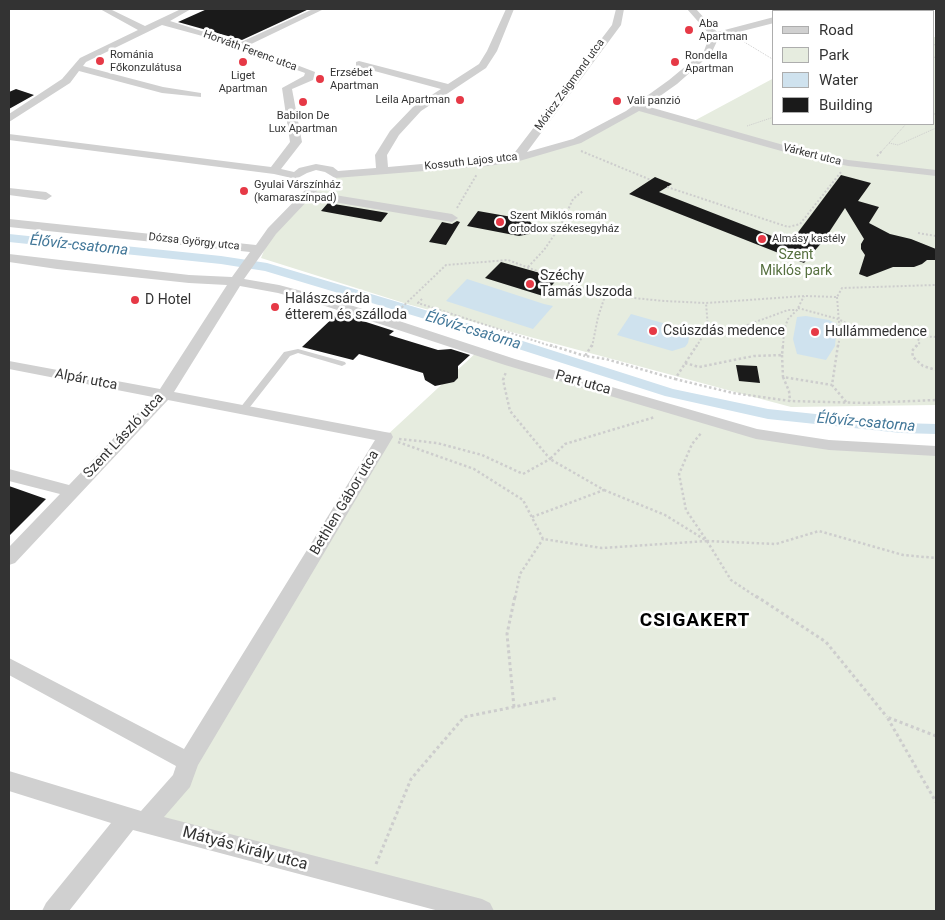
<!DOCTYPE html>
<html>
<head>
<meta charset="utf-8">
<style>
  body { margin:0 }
  #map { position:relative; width:945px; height:920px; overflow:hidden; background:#fff; font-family:Roboto,sans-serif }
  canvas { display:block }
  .frame { position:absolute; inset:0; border:10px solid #333; pointer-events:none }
  .legend { position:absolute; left:772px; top:10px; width:162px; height:115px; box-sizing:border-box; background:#fff; border:1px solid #adadad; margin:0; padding:6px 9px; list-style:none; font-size:15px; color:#333 }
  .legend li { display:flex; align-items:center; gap:10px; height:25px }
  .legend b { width:25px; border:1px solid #adadad }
</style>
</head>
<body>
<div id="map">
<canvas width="945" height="920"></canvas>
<div class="frame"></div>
<ul class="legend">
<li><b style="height:6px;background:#d0d0d0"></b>Road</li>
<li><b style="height:14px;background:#e6ecdf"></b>Park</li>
<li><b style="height:14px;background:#cfe2ee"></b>Water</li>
<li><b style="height:14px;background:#1a1a1a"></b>Building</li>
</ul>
</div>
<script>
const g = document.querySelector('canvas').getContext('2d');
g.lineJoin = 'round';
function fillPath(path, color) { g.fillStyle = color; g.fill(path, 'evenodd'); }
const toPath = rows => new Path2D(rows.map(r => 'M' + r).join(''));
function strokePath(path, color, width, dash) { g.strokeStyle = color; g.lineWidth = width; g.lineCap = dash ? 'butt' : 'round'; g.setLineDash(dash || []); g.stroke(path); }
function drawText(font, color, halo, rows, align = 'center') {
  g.font = font + ' Roboto,sans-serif'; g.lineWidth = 5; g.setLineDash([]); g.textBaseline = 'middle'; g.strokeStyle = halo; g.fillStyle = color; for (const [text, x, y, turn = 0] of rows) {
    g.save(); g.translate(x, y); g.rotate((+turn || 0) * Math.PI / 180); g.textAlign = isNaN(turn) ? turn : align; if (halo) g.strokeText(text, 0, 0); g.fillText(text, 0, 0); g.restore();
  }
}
fillPath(toPath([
  [934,37,936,37,936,405,791,407,407,304,261,258,272,231,314,187,332,181,335,175,488,163,553,149,640,108,692,122,774,78,774,124,934,124],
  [478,351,756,434,829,445,936,451,936,911,482,911,145,822,385,437]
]), '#e6ecdf');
fillPath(toPath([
  [467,279,544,304,553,306,533,329,446,301],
  [631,314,684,329,689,338,688,343,685,347,672,351,617,335],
  [806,316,829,320,837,324,835,346,826,360,797,354,793,339,797,317]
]), '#cfe2ee');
fillPath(toPath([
  [9,234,221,256,267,263,435,313,673,389,768,409,901,423,936,424,936,434,901,433,768,419,665,396,425,319,265,271,221,264,9,242,9,234]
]), '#cfe2ee');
fillPath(toPath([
  [207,9,309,9,242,40,178,22],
  [16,89,34,95,9,109,9,92],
  [841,175,871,183,858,201,879,207,869,223,890,234,911,239,936,249,936,260,927,260,922,264,914,267,893,267,867,277,859,274,865,255,861,249,861,244,864,239,845,208,824,240,804,263,629,194,655,177,672,184,659,192,790,243],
  [328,203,388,213,381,222,321,211],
  [478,211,529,220,536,230,529,234,519,236,467,226],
  [457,221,460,222,446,245,429,242,442,222,452,224],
  [501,262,558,278,543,296,485,278],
  [338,313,394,331,389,335,438,350,451,349,470,355,458,366,458,378,454,382,435,386,425,380,423,373,359,354,353,360,302,347],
  [736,365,757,366,760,383,739,381],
  [9,486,46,499,9,536]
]), '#1a1a1a');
strokePath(toPath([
  [741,40,774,60],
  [934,45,936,44],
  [934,57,936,58],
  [934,114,936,114],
  [747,126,774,117],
  [889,143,898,145,936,128],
  [581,151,583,152],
  [881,152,906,124]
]), '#cdcdcd', 1, [1, 1]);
strokePath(toPath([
  [581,151,651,180],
  [877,156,882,151],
  [667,187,788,227,800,224,841,172],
  [457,208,477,174],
  [918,233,936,236],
  [528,267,544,250,561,225,573,199,583,191],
  [837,297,840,335,838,347],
  [422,299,418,303,554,347],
  [798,308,838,319,854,327,885,334,936,337],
  [396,313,446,265,508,260,582,288,634,298,664,301,706,303,804,296,837,297,842,288,936,285],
  [708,328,722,331,739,328,788,310,797,310],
  [592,347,598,317,606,293],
  [696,347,708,328,706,303],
  [783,347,784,330,788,319,797,310,804,296],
  [916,347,920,342,917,338]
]), '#cdcdcd', 2, [2, 2]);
strokePath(toPath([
  [550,345,585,356],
  [592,345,585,356,606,359,675,379,697,345],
  [838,345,832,385,847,403],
  [917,345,912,351,913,357,923,366,936,370],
  [782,355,783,377,832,385],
  [685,363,699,367,754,356,782,355,783,345],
  [783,377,789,391,790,401],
  [675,379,733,393,790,401,866,403,936,400],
  [399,439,437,443,482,455,523,474,550,459,510,411,503,380,506,372],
  [398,442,474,469,523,500,543,539,602,548,707,541,686,510,679,474,692,444,702,432],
  [604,490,665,515,707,541,776,544,819,531,903,555,936,558],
  [532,517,604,490,550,459,565,444,655,417],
  [707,541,731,580,758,598],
  [515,598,520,574,543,539]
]), '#cdcdcd', 2.5, [2.5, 2.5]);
strokePath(toPath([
  [756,596,826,642,887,717],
  [514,707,507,634,515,596],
  [936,736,887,717,936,802],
  [376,864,411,779,464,717,558,698]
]), '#cdcdcd', 3, [3, 3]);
fillPath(toPath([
  [298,349,345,362,346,364,342,366,298,353,290,356,246,412,240,412,239,410,240,408,284,352,298,349]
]), '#d0d0d0');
fillPath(toPath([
  [100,9,110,9,145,26,181,9,191,9,170,21,239,43,313,9,324,9,247,46,315,72,313,80,292,89,302,142,281,169,294,172,299,168,316,164,333,167,338,171,376,168,375,155,390,131,413,107,441,89,356,66,356,62,359,61,448,84,479,64,487,51,506,9,514,9,497,51,486,68,421,111,399,135,387,155,388,167,512,156,612,25,616,9,624,9,621,25,527,152,573,139,626,111,669,80,704,51,710,35,687,9,696,9,717,32,774,17,774,23,719,37,711,54,677,84,646,106,794,148,848,160,936,170,936,176,848,166,792,154,639,111,581,143,516,162,488,166,335,178,325,172,316,170,307,173,296,179,274,174,9,140,9,134,271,167,290,142,282,88,304,76,305,73,206,37,162,25,86,62,83,66,163,87,201,93,201,97,162,93,79,71,70,83,9,122,9,114,62,79,80,58,138,30,100,9],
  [813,9,834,9,832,11,811,11,813,9],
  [314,183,320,187,316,192,452,214,458,218,452,222,310,198,276,234,244,279,279,285,332,299,515,359,757,429,829,440,936,446,936,456,829,450,756,439,505,365,322,305,278,293,240,286,174,392,385,432,391,433,393,437,198,765,190,787,164,817,482,899,490,903,494,911,439,911,133,830,69,911,42,911,46,903,111,823,9,791,9,771,141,811,173,775,176,766,9,675,9,658,184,749,375,440,168,400,15,563,9,565,9,547,60,494,9,481,9,469,69,485,153,397,9,369,9,361,160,389,227,285,189,283,57,269,9,262,9,254,189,275,232,277,250,252,9,227,9,219,256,245,268,228,310,185,314,183],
  [9,188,46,192,52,196,46,200,9,195,9,188]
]), '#d0d0d0');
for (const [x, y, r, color] of [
  [689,30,5,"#e63946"],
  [100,61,5,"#e63946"],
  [243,62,5,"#e63946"],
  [675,62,5,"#e63946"],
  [320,79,5,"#e63946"],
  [460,100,5,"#e63946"],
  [617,101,5,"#e63946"],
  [303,102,5,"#e63946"],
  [244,191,5,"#e63946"],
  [500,222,5,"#e63946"],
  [762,239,5,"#e63946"],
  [530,284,5,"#e63946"],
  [135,300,5,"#e63946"],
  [275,307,5,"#e63946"],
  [653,331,5,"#e63946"],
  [815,332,5,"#e63946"]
]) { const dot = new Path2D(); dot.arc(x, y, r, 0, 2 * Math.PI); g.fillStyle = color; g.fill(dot); strokePath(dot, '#fff', 2); }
drawText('11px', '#333', '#fff', [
  ["Aba",699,24],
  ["Apartman",699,37],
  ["Románia",110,55],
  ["Főkonzulátusa",110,68],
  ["Rondella",685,56],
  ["Apartman",685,69],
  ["Erzsébet",330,73],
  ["Apartman",330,86],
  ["Liget",243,76,"center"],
  ["Apartman",243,89,"center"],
  ["Leila Apartman",450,100,"right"],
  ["Vali panzió",627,101],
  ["Babilon De",303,116,"center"],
  ["Lux Apartman",303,129,"center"],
  ["Gyulai Várszínház",254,185],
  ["(kamaraszínpad)",254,198],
  ["Szent Miklós román",510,216],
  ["ortodox székesegyház",510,229],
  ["Almásy kastély",772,239]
], 'left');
drawText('11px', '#333', '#fff', [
  ["Horváth Ferenc utca",250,51,20],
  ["Móricz Zsigmond utca",570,85,-54],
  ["Várkert utca",812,155,14],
  ["Kossuth Lajos utca",471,162,-6],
  ["Dózsa György utca",194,242,6]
]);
drawText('14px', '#56703f', '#fff', [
  ["Szent",796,255],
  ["Miklós park",796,271]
]);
drawText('14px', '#333', '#fff', [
  ["Széchy",540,276],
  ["Tamás Uszoda",540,292],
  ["Halászcsárda",285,299],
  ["étterem és szálloda",285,315],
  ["D Hotel",145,300],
  ["Csúszdás medence",663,331],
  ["Hullámmedence",825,332]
], 'left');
drawText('14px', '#333', '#fff', [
  ["Alpár utca",86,380,11],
  ["Part utca",583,383,16],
  ["Szent László utca",124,436,-47],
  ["Bethlen Gábor utca",345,503,-59]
]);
drawText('italic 15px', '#3f7597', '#fff', [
  ["Élővíz-csatorna",79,246,6],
  ["Élővíz-csatorna",473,331,17],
  ["Élővíz-csatorna",866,423,5]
]);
drawText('16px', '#333', '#fff', [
  ["Mátyás király utca",245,849,15]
]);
g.letterSpacing = '1px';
drawText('bold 19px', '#000', '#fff', [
  ["CSIGAKERT",695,621]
]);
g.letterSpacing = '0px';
</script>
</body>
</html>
